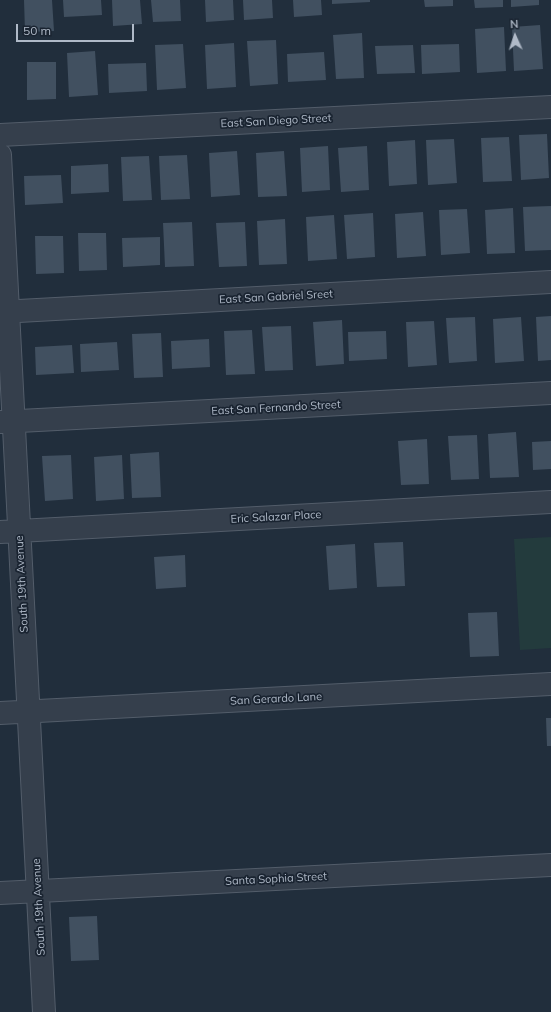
<!DOCTYPE html>
<html>
<head>
<meta charset="utf-8">
<style>
  body { margin:0 }
  #map { position:relative; width:551px; height:1012px; overflow:hidden; background:#212e3c; font-family:Mulish,sans-serif }
  canvas { display:block }
  .north { position:absolute; left:495px; top:16px; width:40px; height:40px; -webkit-text-stroke:3px #1a2431; paint-order:stroke; rotate:357deg; font-size:11px; font-weight:700; line-height:16px; text-align:center; color:#b0bac8 }
  .north::after { content:''; display:block; margin:auto; width:14px; height:18px; background:#b0bac8; clip-path:polygon(50% 0,100% 100%,50% 72%,0 100%) }
  .scale { position:absolute; left:16px; top:24px; width:118px; height:18px; box-sizing:border-box; border:2px solid #b0bac8; border-top:0; padding-left:5px; font-size:12px; line-height:14px; white-space:nowrap; color:#b0bac8; -webkit-text-stroke:3px #1a2431; paint-order:stroke }
</style>
</head>
<body>
<div id="map">
<canvas width="551" height="1012"></canvas>
<div class="north">N</div>
<div class="scale">50 m</div>
</div>
<script>
const g = document.querySelector('canvas').getContext('2d');
g.lineJoin = 'round';
function fillPath(path, color) { g.fillStyle = color; g.fill(path, 'evenodd'); }
const toPath = rows => new Path2D(rows.map(r => 'M' + r).join(''));
function strokePath(path, color, width, dash) { g.strokeStyle = color; g.lineWidth = width; g.lineCap = dash ? 'butt' : 'round'; g.setLineDash(dash || []); g.stroke(path); }
function drawText(font, color, halo, rows, align = 'center') {
  g.font = font + ' Mulish,sans-serif'; g.lineWidth = 3.5; g.setLineDash([]); g.textBaseline = 'middle'; g.strokeStyle = halo; g.fillStyle = color; for (const [text, x, y, turn = 0] of rows) {
    g.save(); g.translate(x, y); g.rotate((+turn || 0) * Math.PI / 180); g.textAlign = isNaN(turn) ? turn : align; if (halo) g.strokeText(text, 0, 0); g.fillText(text, 0, 0); g.restore();
  }
}
fillPath(toPath([
  [551,537,551,648,520,650,514,539]
]), '#233b3d');
fillPath(toPath([
  [24,0,52,0,54,31,25,32],
  [63,0,101,0,102,15,64,17],
  [112,0,140,0,142,24,113,26],
  [151,0,180,0,181,21,153,22],
  [205,0,233,0,234,20,206,22],
  [243,0,272,0,273,18,244,20],
  [293,0,321,0,322,15,294,17],
  [332,0,370,0,370,2,332,4],
  [424,0,453,0,453,6,425,7],
  [474,0,503,0,503,7,475,8],
  [511,0,539,0,539,5,511,7],
  [540,25,543,69,514,71,512,27],
  [504,27,506,71,477,73,475,29],
  [362,33,364,78,336,79,333,35],
  [276,40,278,84,250,86,247,41],
  [234,43,236,87,207,89,205,45],
  [183,44,186,88,157,90,155,45],
  [459,44,460,72,422,74,421,45],
  [413,45,415,73,377,74,375,46],
  [95,51,98,95,69,97,67,53],
  [324,52,326,80,288,82,287,54],
  [27,62,56,62,56,99,27,100],
  [146,63,147,91,109,93,108,64],
  [547,134,549,178,521,180,519,135],
  [509,137,512,181,483,182,481,138],
  [454,139,457,183,428,185,426,140],
  [415,140,417,184,389,186,387,142],
  [328,146,330,190,302,192,300,148],
  [367,146,369,190,341,192,338,148],
  [237,151,240,195,211,197,209,153],
  [284,151,287,196,258,197,256,153],
  [187,155,190,199,161,200,159,156],
  [149,156,152,200,123,201,121,157],
  [108,164,109,192,71,194,71,166],
  [61,175,63,203,25,205,24,176],
  [551,206,551,250,525,251,523,207],
  [513,208,515,253,487,254,485,210],
  [467,209,470,253,441,255,439,210],
  [423,212,426,256,397,258,395,214],
  [373,213,375,257,347,259,344,215],
  [334,215,337,259,308,261,306,217],
  [285,219,287,264,259,265,257,221],
  [192,222,194,266,165,267,163,223],
  [245,222,247,266,219,267,216,223],
  [78,233,106,233,107,270,79,271],
  [35,236,63,236,64,273,36,274],
  [160,237,160,265,123,267,122,238],
  [551,316,551,360,538,361,536,317],
  [475,317,477,361,449,363,446,318],
  [521,317,524,361,495,363,493,319],
  [342,320,344,364,316,366,313,322],
  [434,321,437,365,408,367,406,322],
  [291,326,293,370,265,371,262,327],
  [252,330,255,374,226,375,224,331],
  [386,331,387,359,349,361,348,332],
  [161,333,163,377,134,378,132,334],
  [209,339,210,367,172,369,171,341],
  [117,342,119,370,81,372,80,344],
  [72,345,74,373,36,375,35,347],
  [516,432,519,477,490,478,488,434],
  [477,435,479,479,451,480,448,436],
  [427,439,429,484,401,485,398,441],
  [551,441,551,469,533,470,532,442],
  [159,452,161,497,132,498,130,454],
  [71,455,73,499,45,501,42,456],
  [122,455,124,499,96,501,94,457],
  [403,542,405,586,377,587,374,543],
  [355,544,357,588,329,590,326,546],
  [185,555,186,587,156,589,154,557],
  [497,612,499,656,470,657,468,613],
  [546,718,551,718,551,746,547,746],
  [97,916,99,960,71,961,69,917]
]), '#415060');
const minor = toPath([
  [0,135,551,107],
  [0,155,44,1012],
  [0,312,551,282],
  [0,422,551,393],
  [0,532,551,502],
  [0,713,551,684],
  [0,893,551,865]
]);
strokePath(minor, '#535d6a', 24);
strokePath(minor, '#353f4c', 22);
drawText('11px', '#b0bac8', '#1a2431', [
  ["East San Diego Street",276,121,-3],
  ["East San Gabriel Sreet",276,297,-3],
  ["East San Fernando Street",276,408,-3],
  ["Eric Salazar Place",276,517,-3],
  ["South 19th Avenue",22,584,-93],
  ["San Gerardo Lane",276,699,-3],
  ["Santa Sophia Street",276,879,-3],
  ["South 19th Avenue",39,907,-93]
]);
</script>
</body>
</html>
